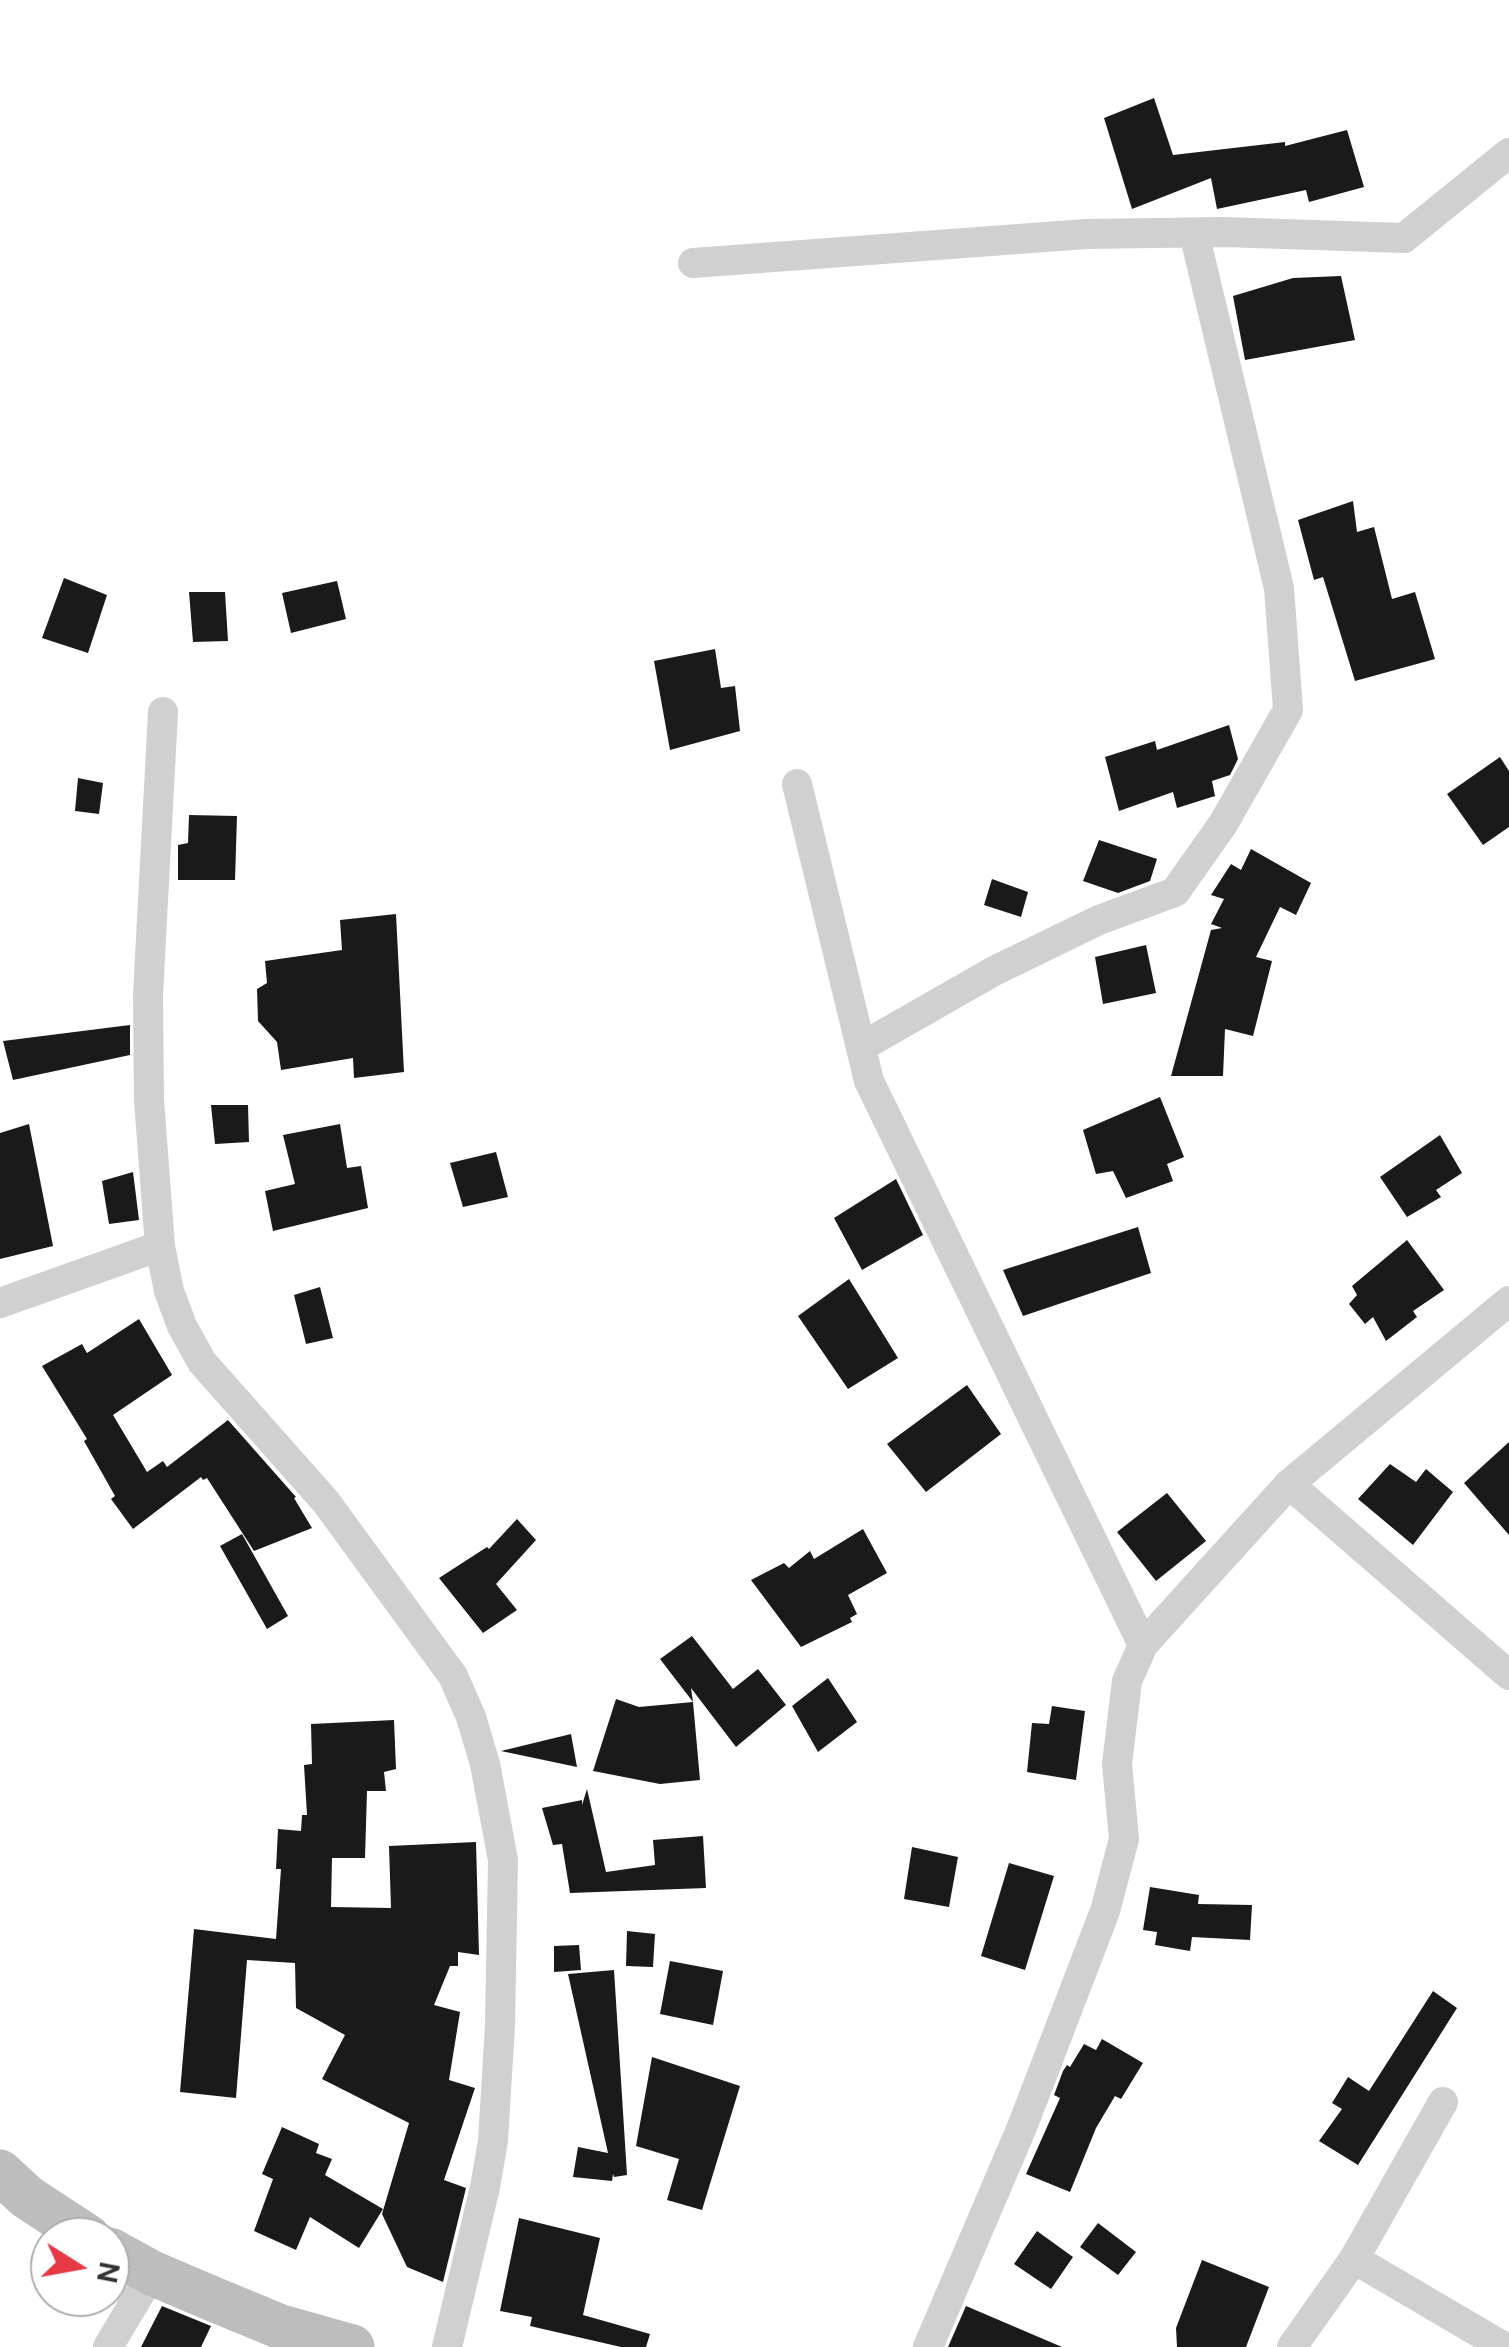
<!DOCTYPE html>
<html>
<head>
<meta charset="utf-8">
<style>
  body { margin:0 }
  #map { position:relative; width:1509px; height:2347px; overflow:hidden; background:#fff; font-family:"DM Sans",sans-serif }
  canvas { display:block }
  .north { position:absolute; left:30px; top:2217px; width:100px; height:100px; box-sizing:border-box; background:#fff; border:2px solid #adadad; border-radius:50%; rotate:101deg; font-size:28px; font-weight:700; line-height:40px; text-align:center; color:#333 }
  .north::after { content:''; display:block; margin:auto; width:35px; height:45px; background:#e63946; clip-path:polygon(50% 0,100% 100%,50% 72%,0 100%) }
</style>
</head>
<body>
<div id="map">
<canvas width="1509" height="2347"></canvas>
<div class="north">N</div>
</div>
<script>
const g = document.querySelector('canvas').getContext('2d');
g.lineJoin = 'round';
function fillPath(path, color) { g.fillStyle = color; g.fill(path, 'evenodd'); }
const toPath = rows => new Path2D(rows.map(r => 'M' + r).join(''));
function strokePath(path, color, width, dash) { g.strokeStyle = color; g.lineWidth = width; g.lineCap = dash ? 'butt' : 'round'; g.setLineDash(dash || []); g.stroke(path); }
fillPath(toPath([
  [1154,98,1173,155,1285,142,1285,146,1347,130,1364,187,1309,202,1306,190,1217,209,1211,178,1132,209,1104,118],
  [1341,276,1355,340,1245,360,1233,296,1293,278],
  [1353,501,1357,532,1374,527,1392,599,1415,592,1435,659,1355,681,1323,577,1314,580,1298,520],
  [64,578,107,595,88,653,42,638],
  [337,581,346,619,291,633,282,593],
  [189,592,225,592,228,641,193,642],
  [715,649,721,688,735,686,740,731,670,750,654,661],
  [1229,725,1238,759,1230,775,1212,781,1215,796,1177,808,1173,792,1119,811,1105,757,1155,741,1157,750],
  [1500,757,1509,771,1509,827,1483,845,1447,794],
  [78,778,103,783,99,814,75,811],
  [189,815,237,816,235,880,178,880,178,845,188,843],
  [1099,840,1157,859,1150,881,1118,893,1083,881],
  [1251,849,1311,883,1296,915,1280,907,1256,957,1272,961,1253,1036,1225,1029,1223,1076,1171,1076,1211,930,1222,928,1211,924,1224,899,1211,895,1231,864,1241,870],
  [992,879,1028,892,1021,917,984,905],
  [396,914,404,1072,354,1078,353,1058,281,1070,277,1042,258,1021,257,989,267,983,265,961,342,950,340,920],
  [1146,945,1156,993,1103,1004,1095,957],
  [130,1025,130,1055,13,1080,3,1041],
  [1160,1097,1184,1157,1167,1164,1173,1181,1126,1198,1113,1171,1096,1174,1083,1130],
  [211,1105,248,1105,249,1142,215,1144],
  [29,1124,53,1246,0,1259,0,1133],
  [340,1124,347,1168,361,1166,368,1208,273,1231,265,1191,295,1184,283,1135],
  [1440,1135,1462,1173,1436,1190,1441,1197,1407,1217,1380,1177],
  [496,1152,508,1197,463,1207,450,1163],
  [133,1172,139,1220,109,1224,102,1181],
  [896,1179,923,1235,862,1270,834,1218],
  [1138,1227,1151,1273,1023,1316,1003,1270],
  [1407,1240,1444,1290,1413,1311,1417,1317,1386,1341,1373,1317,1365,1324,1349,1304,1357,1295,1352,1286],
  [849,1279,898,1358,848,1389,798,1316],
  [320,1287,333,1338,306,1344,294,1295],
  [139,1319,172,1375,113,1415,147,1472,163,1461,167,1467,228,1420,296,1497,294,1498,312,1528,254,1551,207,1478,203,1480,201,1477,133,1529,111,1499,115,1496,84,1441,87,1439,42,1366,82,1344,87,1353],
  [967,1385,1001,1434,926,1492,887,1444],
  [1509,1442,1509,1535,1464,1483],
  [1390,1464,1416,1482,1426,1469,1453,1492,1413,1545,1358,1499],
  [1167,1493,1206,1541,1156,1581,1117,1532],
  [517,1519,536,1540,496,1584,517,1610,483,1633,439,1578,487,1547,489,1549],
  [863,1529,887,1573,848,1595,857,1614,850,1618,852,1622,801,1647,751,1580,784,1563,789,1568,810,1551,814,1559],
  [242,1534,288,1616,267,1629,220,1546],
  [692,1636,733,1689,758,1669,786,1705,736,1747,691,1688,693,1702,660,1659],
  [828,1678,857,1722,818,1752,792,1706],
  [616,1699,639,1707,693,1702,700,1780,660,1784,593,1771],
  [1052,1706,1085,1711,1076,1780,1027,1772,1032,1723,1049,1724],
  [394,1720,396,1769,384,1772,386,1791,367,1791,365,1858,332,1858,331,1907,391,1908,389,1846,476,1842,479,1955,458,1952,458,1966,450,1966,434,2005,460,2012,449,2080,475,2088,444,2180,466,2188,443,2282,407,2267,382,2214,409,2123,322,2079,345,2035,296,2008,295,1963,247,1960,236,2098,180,2092,194,1929,276,1939,281,1869,276,1869,278,1829,301,1831,302,1815,307,1815,304,1765,312,1764,311,1724],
  [571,1734,577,1767,501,1751],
  [587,1789,606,1872,655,1865,653,1840,703,1836,706,1888,570,1893,562,1844,553,1845,542,1808,582,1800,582,1805],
  [912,1847,958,1857,949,1907,904,1899],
  [1009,1863,1054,1876,1025,1970,981,1956],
  [1150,1887,1199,1895,1198,1904,1252,1905,1250,1940,1192,1937,1190,1951,1155,1945,1157,1932,1143,1930],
  [627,1931,655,1934,653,1967,626,1966],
  [579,1945,581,1970,554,1972,554,1946],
  [670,1961,723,1971,713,2025,660,2014],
  [614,1970,627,2175,614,2177,613,2174,612,2181,573,2177,578,2147,608,2153,568,1974],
  [1433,1991,1457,2008,1358,2165,1319,2141,1342,2109,1332,2103,1348,2077,1369,2091],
  [1102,2039,1143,2063,1121,2099,1115,2096,1096,2128,1070,2192,1026,2174,1060,2098,1054,2095,1063,2071,1067,2065,1070,2067,1084,2044,1096,2050],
  [652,2057,740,2086,702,2210,667,2200,679,2159,636,2146],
  [282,2127,319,2144,316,2153,332,2159,325,2175,383,2209,359,2248,310,2217,296,2250,254,2231,273,2179,262,2174],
  [519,2218,600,2238,583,2315,650,2334,646,2347,621,2347,530,2326,532,2317,500,2311],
  [1098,2223,1136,2252,1118,2275,1080,2247],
  [1037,2231,1073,2257,1051,2289,1014,2264],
  [1202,2260,1269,2287,1246,2347,1177,2347,1176,2328],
  [162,2306,211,2326,201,2347,141,2347],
  [966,2306,1062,2347,948,2347]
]), '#1a1a1a');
strokePath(toPath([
  [693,263,1086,234,1223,232,1404,238,1509,153],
  [163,712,148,995,149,1100,160,1246,169,1291,182,1326,202,1362,326,1502,453,1676,471,1717,485,1764,503,1860,500,2025,493,2141,485,2187,447,2347],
  [797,784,869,1081,1143,1645],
  [861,1047,994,971,1099,920,1175,892,1223,824,1288,710,1279,588,1194,233],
  [0,1303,160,1246],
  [1289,1484,1509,1675],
  [1354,2259,1504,2347],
  [108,2347,152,2273],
  [928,2347,1022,2127,1105,1911,1124,1839,1117,1764,1127,1681,1143,1645,1289,1484,1509,1301],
  [1292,2347,1354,2259,1443,2102]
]), '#d0d0d0', 30);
strokePath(toPath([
  [0,2172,27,2197,88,2237],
  [110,2250,152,2273,213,2299,281,2327,352,2347]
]), '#bdbdbd', 45);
</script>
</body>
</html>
